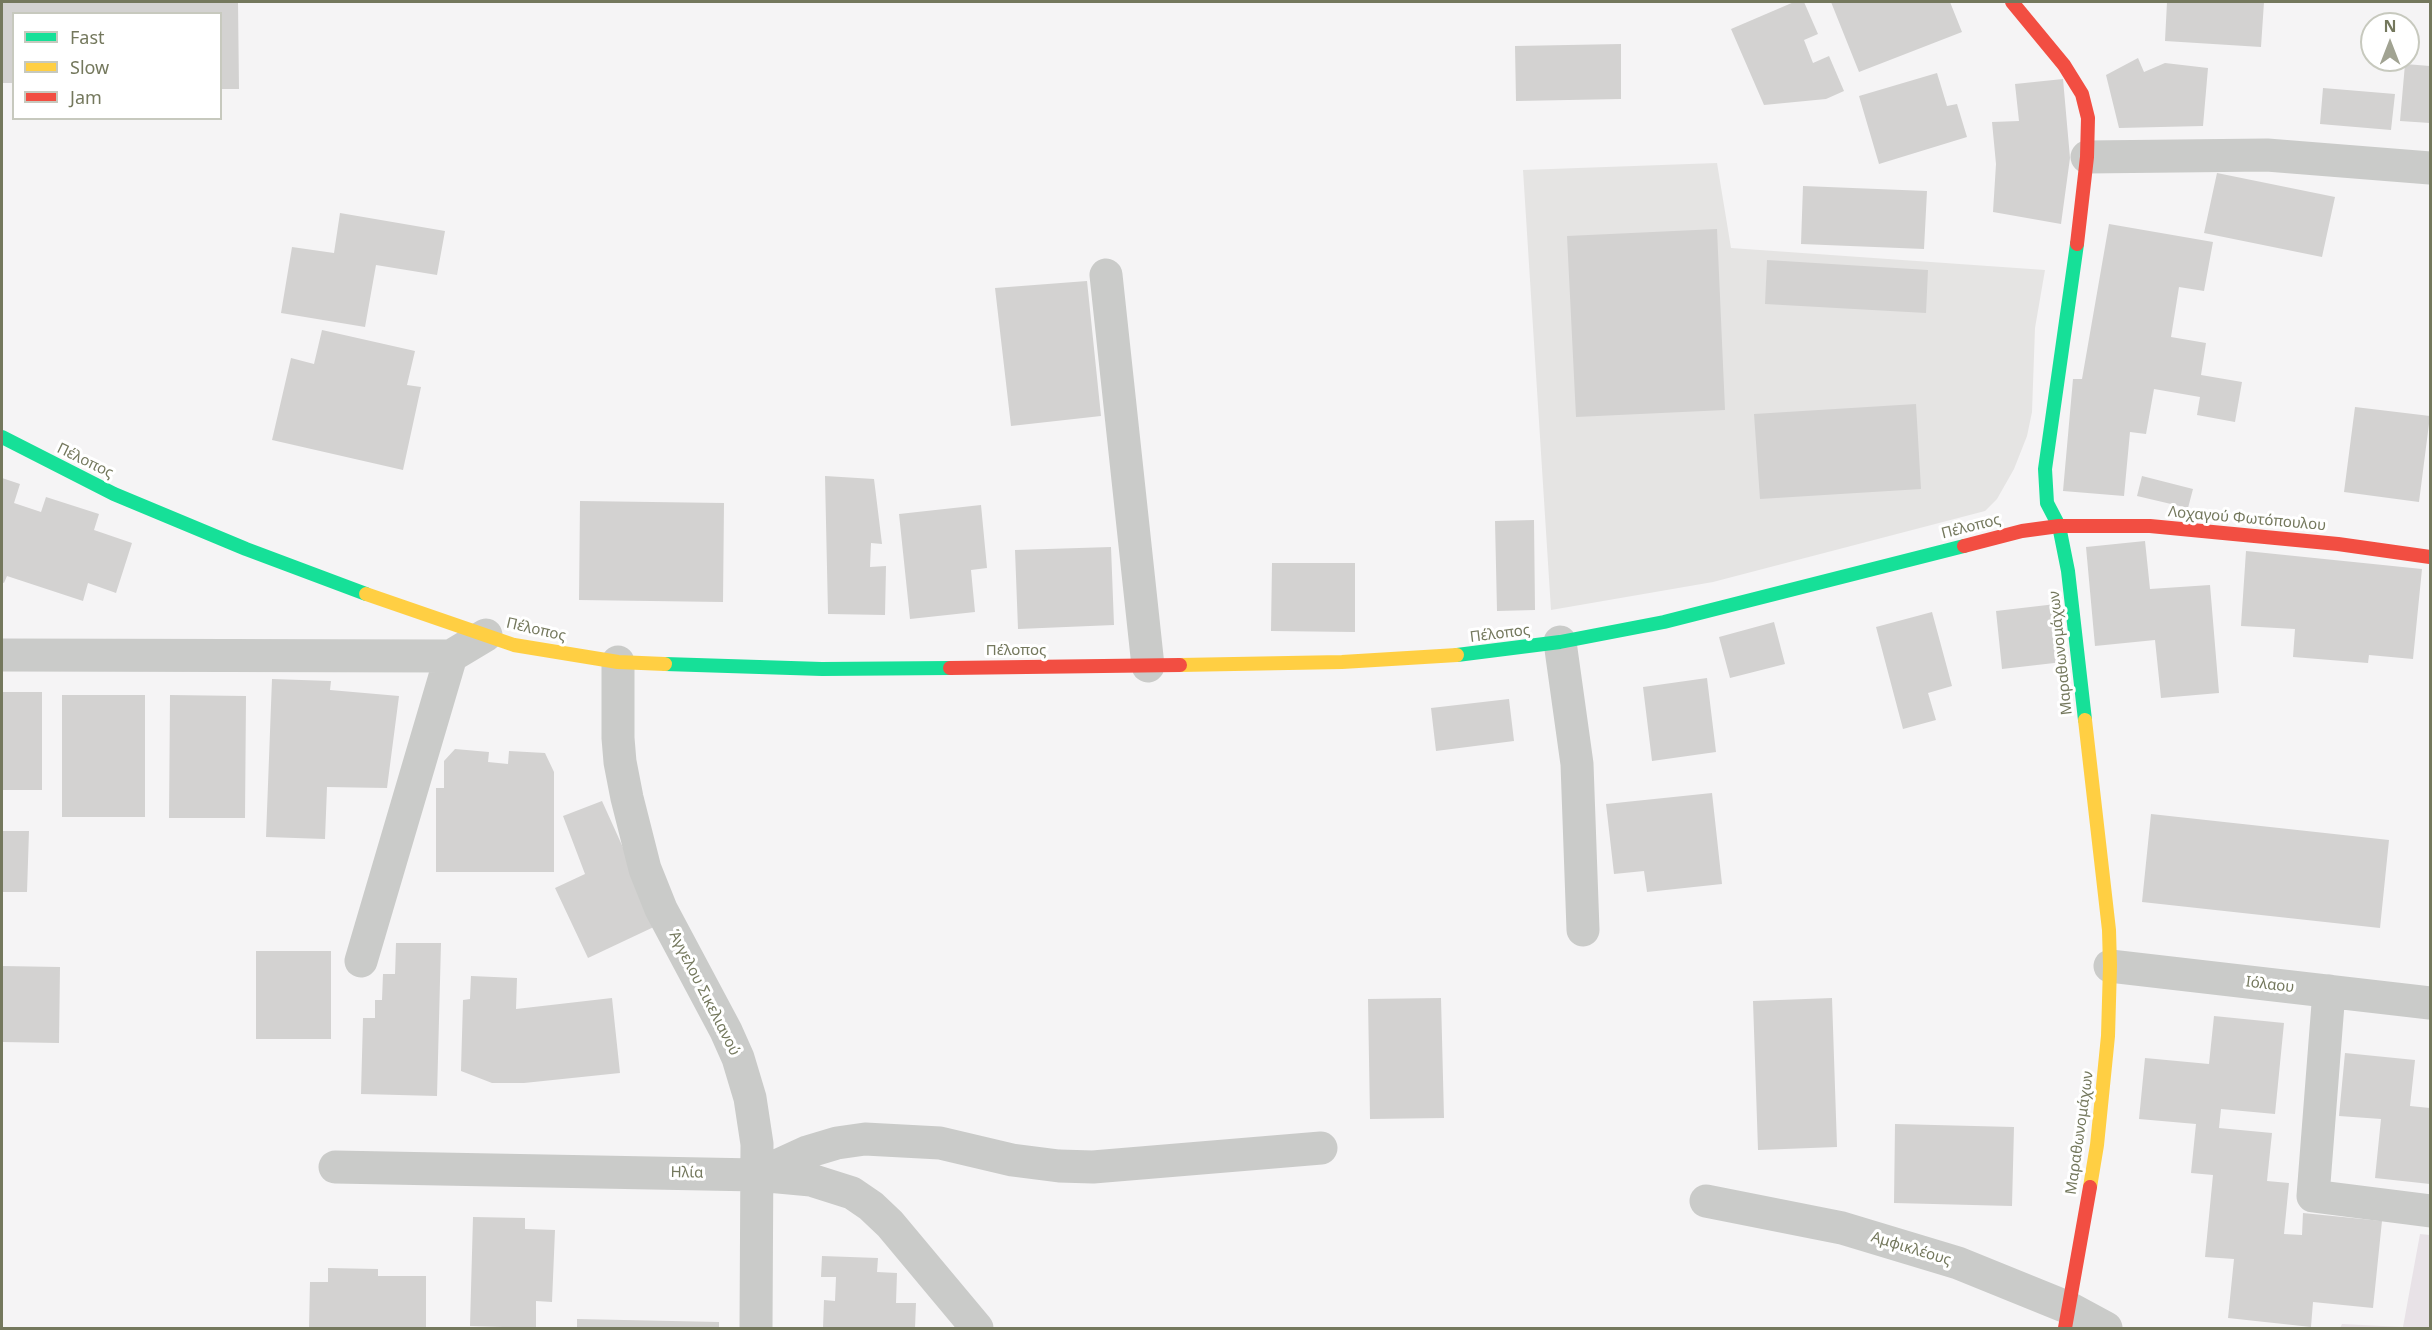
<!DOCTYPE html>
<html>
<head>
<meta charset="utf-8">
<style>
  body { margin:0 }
  #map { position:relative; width:2432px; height:1330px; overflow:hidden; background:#f5f4f5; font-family:"Noto Sans",sans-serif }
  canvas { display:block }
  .frame { position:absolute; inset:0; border:3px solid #74785d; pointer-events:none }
  .legend { position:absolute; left:12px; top:12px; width:210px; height:108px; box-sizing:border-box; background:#fff; border:2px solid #c7c9be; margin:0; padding:8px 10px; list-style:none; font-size:18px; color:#74785d }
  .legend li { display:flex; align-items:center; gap:12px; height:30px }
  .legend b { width:30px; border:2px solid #c7c9be }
  .north { position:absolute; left:2360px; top:12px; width:60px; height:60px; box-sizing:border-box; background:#fff; border:2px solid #c7c9be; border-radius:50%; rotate:0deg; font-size:16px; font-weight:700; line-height:24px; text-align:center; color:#74785d }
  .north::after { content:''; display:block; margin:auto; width:21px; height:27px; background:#a1a392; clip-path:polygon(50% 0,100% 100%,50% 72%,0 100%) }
</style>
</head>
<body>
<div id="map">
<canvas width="2432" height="1330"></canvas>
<div class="frame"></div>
<ul class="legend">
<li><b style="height:8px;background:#16e098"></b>Fast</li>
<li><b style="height:8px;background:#ffcf43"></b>Slow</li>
<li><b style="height:8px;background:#f24e42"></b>Jam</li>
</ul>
<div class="north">N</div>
</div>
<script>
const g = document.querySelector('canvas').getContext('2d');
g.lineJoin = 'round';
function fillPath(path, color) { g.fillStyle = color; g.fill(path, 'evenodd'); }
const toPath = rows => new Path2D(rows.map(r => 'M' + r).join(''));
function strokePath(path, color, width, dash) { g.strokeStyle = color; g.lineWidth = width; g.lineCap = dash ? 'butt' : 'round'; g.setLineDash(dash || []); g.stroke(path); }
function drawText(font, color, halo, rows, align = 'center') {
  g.font = font + ' "Noto Sans",sans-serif'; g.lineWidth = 6; g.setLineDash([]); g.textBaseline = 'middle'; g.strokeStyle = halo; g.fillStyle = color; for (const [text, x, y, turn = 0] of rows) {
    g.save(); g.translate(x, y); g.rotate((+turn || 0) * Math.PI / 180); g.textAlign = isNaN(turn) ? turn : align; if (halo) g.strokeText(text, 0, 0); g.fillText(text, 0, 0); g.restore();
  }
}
fillPath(toPath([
  [1717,163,1731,248,2045,270,2035,328,2032,412,2027,436,2014,469,1997,499,1985,511,1713,582,1551,610,1523,170]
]), '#e5e4e3');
fillPath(toPath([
  [2420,1234,2430,1235,2430,1328,2340,1328,2342,1324,2403,1327]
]), '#e8e2e7');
fillPath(toPath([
  [2,2,238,2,239,89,220,89,220,14,14,14,14,83,2,83],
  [1794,2,1804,2,1818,34,1804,40,1813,63,1829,56,1844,91,1826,99,1764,105,1731,29],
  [1831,2,1950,2,1962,32,1859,72],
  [2167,2,2264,2,2261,47,2165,41],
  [1621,44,1621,99,1516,101,1515,46],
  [2138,58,2144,72,2165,63,2208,68,2203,126,2119,128,2106,75],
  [2405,64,2430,66,2430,123,2400,121],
  [1937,73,1947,106,1957,104,1967,137,1879,164,1859,96],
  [2063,79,2070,158,2061,224,1993,212,1996,164,1992,122,2019,121,2015,84],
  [2323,88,2395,94,2391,130,2320,124],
  [2217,173,2335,197,2322,257,2204,233],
  [1803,186,1927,191,1924,249,1801,244],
  [340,213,445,231,437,275,376,265,365,327,281,313,292,247,334,253],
  [2109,224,2213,242,2204,291,2179,287,2171,337,2206,343,2201,375,2242,382,2235,422,2197,415,2200,397,2154,389,2146,434,2130,432,2124,496,2063,491,2073,379,2082,379],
  [1717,229,1725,410,1576,417,1567,236],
  [1767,260,1928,270,1926,313,1765,304],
  [1087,281,1101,416,1011,426,995,288],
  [322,330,415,351,407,385,421,387,403,470,272,440,291,358,314,364],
  [1916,404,1921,489,1760,499,1754,414],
  [2355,407,2430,416,2419,502,2344,492],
  [825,476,874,479,882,544,871,543,870,567,886,566,885,615,828,614],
  [2142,476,2193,489,2188,508,2137,496],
  [2,478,20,484,14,503,41,512,46,497,99,514,94,530,132,543,116,593,88,583,83,601,7,576,4,583,2,582],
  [580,501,724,503,723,602,579,600],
  [981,505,987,568,971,570,975,612,910,619,899,514],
  [1534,520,1535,610,1497,611,1495,521],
  [2145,541,2150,589,2210,585,2219,693,2161,698,2155,640,2095,646,2086,547],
  [1111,547,1114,625,1018,629,1015,550],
  [2246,551,2422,569,2413,659,2369,655,2368,663,2293,657,2295,629,2241,626],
  [1272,563,1355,563,1355,632,1271,631],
  [2056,604,2063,662,2002,669,1996,611],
  [1932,612,1952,686,1928,693,1936,720,1903,729,1876,627],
  [1774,622,1785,664,1730,678,1719,637],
  [1707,678,1716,752,1652,761,1643,687],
  [272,679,331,681,330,690,399,696,387,788,327,787,325,839,266,837],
  [2,692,42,692,42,790,2,790],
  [62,695,145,695,145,817,62,817],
  [170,695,246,696,245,818,169,818],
  [1509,699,1514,741,1436,751,1431,708],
  [455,749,489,752,488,762,508,764,509,751,545,753,554,772,554,872,436,872,436,788,444,788,444,761],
  [1712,793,1722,884,1647,892,1644,871,1614,874,1606,804],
  [602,801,658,925,588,958,555,888,585,874,563,816],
  [2151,814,2389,840,2380,928,2142,902],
  [2,831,29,831,27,892,2,892],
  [396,943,441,943,437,1096,361,1094,363,1018,375,1018,375,1000,382,1000,383,974,395,974],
  [256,951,331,951,331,1039,256,1039],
  [2,966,60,967,59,1043,2,1042],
  [471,976,517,978,516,1009,612,998,620,1073,524,1083,492,1083,461,1071,463,1000,470,999],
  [1441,998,1444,1118,1370,1119,1368,999],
  [1832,998,1837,1147,1758,1150,1753,1001],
  [2214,1016,2284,1023,2275,1114,2221,1109,2219,1128,2272,1133,2267,1181,2289,1183,2284,1234,2302,1235,2303,1213,2382,1221,2373,1308,2313,1302,2311,1327,2228,1318,2234,1259,2205,1257,2213,1175,2191,1173,2196,1124,2139,1119,2145,1058,2209,1064],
  [2345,1053,2415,1060,2410,1106,2430,1108,2430,1184,2375,1178,2381,1119,2339,1116],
  [1895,1124,2014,1127,2012,1206,1894,1203],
  [473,1217,525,1218,525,1229,555,1230,552,1302,536,1301,536,1328,470,1326],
  [822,1256,878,1258,877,1272,897,1273,896,1303,916,1303,915,1328,823,1328,824,1300,835,1301,836,1277,821,1277],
  [328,1268,378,1269,378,1276,426,1276,426,1328,309,1328,310,1282,328,1282],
  [577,1319,719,1322,719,1328,577,1328]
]), '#d3d2d1');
strokePath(toPath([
  [2087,157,2267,155,2430,168],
  [1106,275,1148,666],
  [1560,642,1577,764,1583,930],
  [2,655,451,656,486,635],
  [618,662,618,738,620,762,627,798,645,869,661,909,726,1031,738,1058,750,1098,757,1144,756,1328],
  [361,961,451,656],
  [2110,966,2430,1003],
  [2329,991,2313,1196,2430,1211],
  [335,1167,757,1175,811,1180,852,1193,871,1206,890,1224,977,1328],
  [759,1174,807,1152,837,1143,865,1139,940,1143,1012,1160,1059,1166,1093,1167,1321,1148],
  [1706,1201,1842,1228,1958,1263,2069,1308,2106,1328]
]), '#cacbc9', 33);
strokePath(toPath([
  [2077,244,2045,469,2047,503,2059,526,2068,571,2085,720],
  [2,437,114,494,246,549,366,594],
  [1457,655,1560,642,1664,622,1964,546],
  [665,664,822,669,950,668]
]), '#16e098', 14);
strokePath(toPath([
  [366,594,514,645,618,662,665,664],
  [1180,665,1342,662,1457,655],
  [2085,720,2109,930,2110,966,2108,1036,2097,1145,2090,1187]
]), '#ffcf43', 14);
strokePath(toPath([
  [2012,2,2064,65,2082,94,2088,118,2087,157,2077,244],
  [1964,546,2022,531,2059,526,2150,526,2338,544,2430,557],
  [950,668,1180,665],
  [2065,1328,2090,1187]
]), '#f24e42', 14);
drawText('15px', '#74785d', '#fff', [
  ["Πέλοπος",85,461,26],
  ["Λοχαγού Φωτόπουλου",2247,519,5],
  ["Πέλοπος",1971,527,-14],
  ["Πέλοπος",536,630,13],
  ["Πέλοπος",1500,634,-7],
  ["Πέλοπος",1016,651],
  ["Μαραθωνομάχων",2061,653,-96],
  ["Ιόλαου",2270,985,7],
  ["Άγγελου Σικελιανού",704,993,63],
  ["Μαραθωνομάχων",2080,1133,-82],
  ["Ηλία",687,1173,1],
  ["Αμφικλέους",1911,1249,17]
]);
</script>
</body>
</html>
